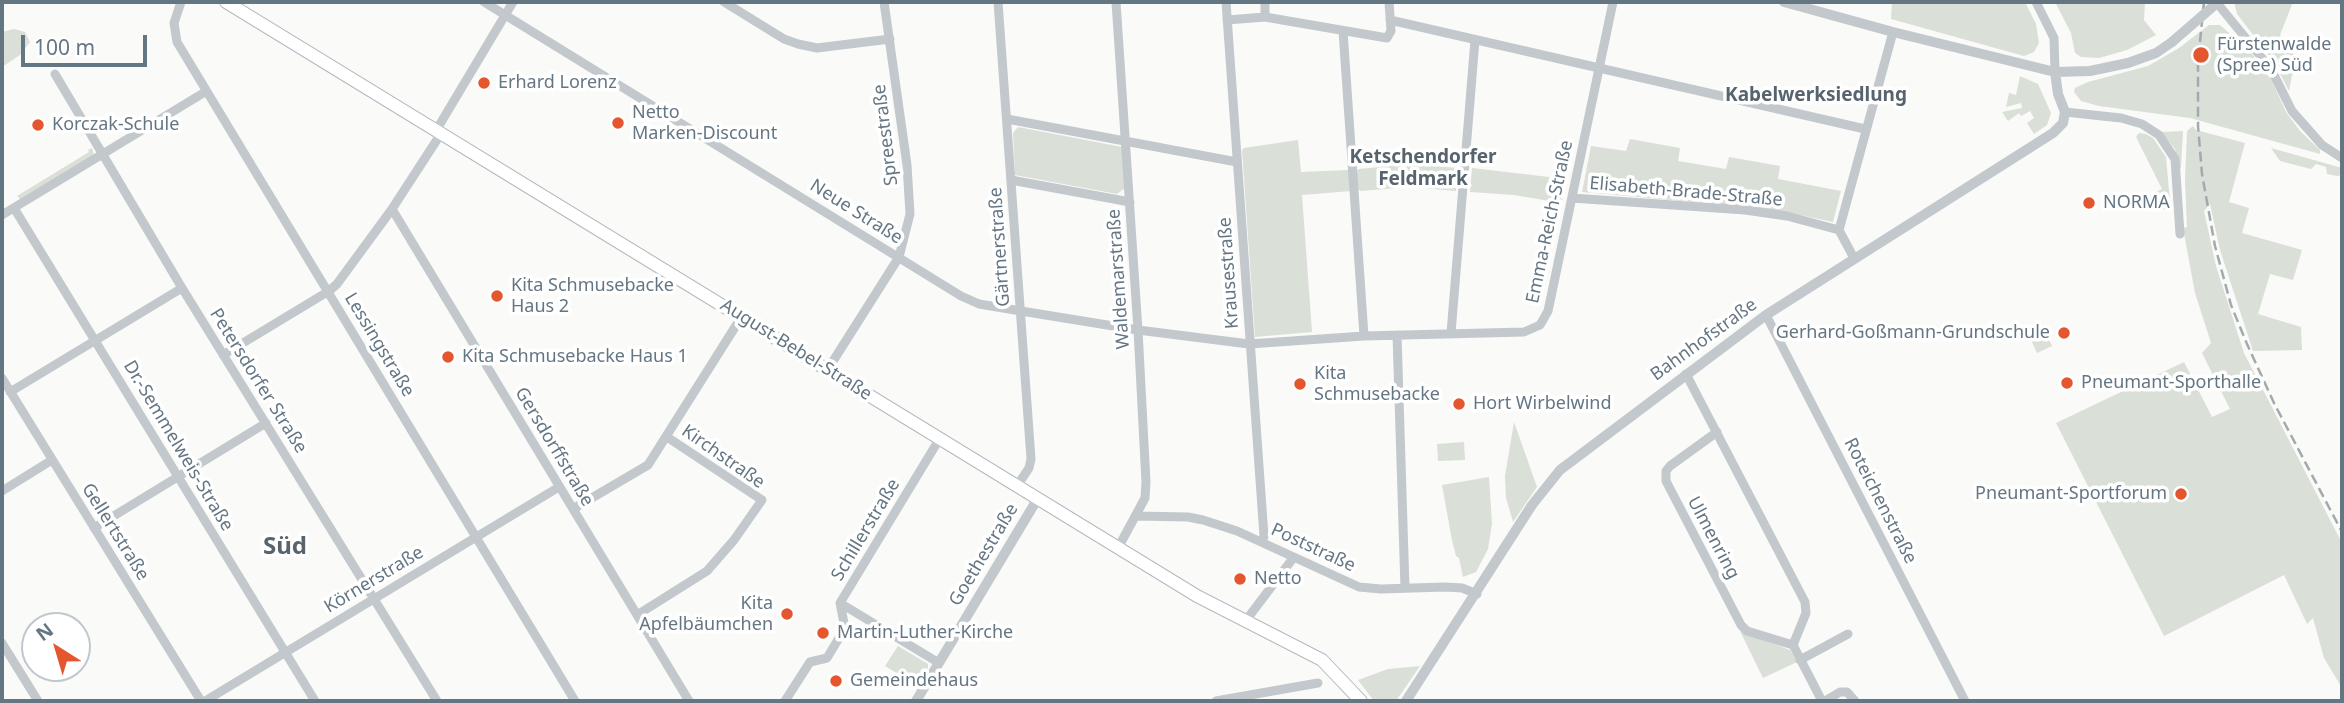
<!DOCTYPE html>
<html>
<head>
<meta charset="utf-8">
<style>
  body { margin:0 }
  #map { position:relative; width:2344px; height:703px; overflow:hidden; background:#fafaf8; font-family:"Noto Sans",sans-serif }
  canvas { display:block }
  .frame { position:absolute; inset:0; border:4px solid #657683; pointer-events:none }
  .north { position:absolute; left:21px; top:612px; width:70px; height:70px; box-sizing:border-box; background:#fff; border:2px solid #c1c8cd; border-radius:50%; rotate:323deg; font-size:19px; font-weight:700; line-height:28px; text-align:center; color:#657683 }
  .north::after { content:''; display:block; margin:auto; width:24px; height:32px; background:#e4572e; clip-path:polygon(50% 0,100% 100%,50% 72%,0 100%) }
  .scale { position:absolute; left:21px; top:35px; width:126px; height:32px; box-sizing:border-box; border:4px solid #657683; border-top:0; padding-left:9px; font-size:21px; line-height:24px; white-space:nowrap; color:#657683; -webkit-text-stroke:5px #fff; paint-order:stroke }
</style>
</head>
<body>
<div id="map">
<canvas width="2344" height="703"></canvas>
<div class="frame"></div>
<div class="north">N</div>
<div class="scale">100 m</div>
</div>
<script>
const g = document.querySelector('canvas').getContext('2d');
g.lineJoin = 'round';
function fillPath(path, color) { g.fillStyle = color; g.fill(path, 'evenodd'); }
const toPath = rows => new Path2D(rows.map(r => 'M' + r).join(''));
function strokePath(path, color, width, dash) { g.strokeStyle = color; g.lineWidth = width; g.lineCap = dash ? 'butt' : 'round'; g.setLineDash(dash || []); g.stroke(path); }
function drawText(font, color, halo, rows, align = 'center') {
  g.font = font + ' "Noto Sans",sans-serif'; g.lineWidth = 7; g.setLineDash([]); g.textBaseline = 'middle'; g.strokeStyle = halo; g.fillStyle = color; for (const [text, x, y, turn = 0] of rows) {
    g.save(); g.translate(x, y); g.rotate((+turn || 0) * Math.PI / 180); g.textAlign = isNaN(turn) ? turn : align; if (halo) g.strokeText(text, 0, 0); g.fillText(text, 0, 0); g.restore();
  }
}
fillPath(toPath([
  [1892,2,2025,2,2036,24,2039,43,2034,52,2024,56,1891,19],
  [2055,2,2145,2,2144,20,2156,35,2127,50,2099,58,2081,57,2075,53,2071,33],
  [2234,2,2293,2,2280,35,2302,65,2292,75,2289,91,2274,62,2237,14],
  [2209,25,2220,25,2249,50,2271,79,2286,112,2300,131,2320,150,2320,154,2190,118,2099,106,2081,101,2074,92,2075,88,2088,82,2148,66,2179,48],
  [14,29,25,32,30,42,20,55,2,67,2,32],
  [2020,76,2038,84,2051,113,2047,125,2034,134,2027,123,2034,118,2030,111,2021,116,2019,113,2008,121,2002,112,2022,108,2021,103,2006,107,2009,93,2016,95],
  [2193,126,2196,130,2245,143,2229,202,2249,208,2242,233,2302,250,2293,280,2270,274,2258,314,2301,327,2302,350,2253,351,2220,250,2210,204,2204,211,2216,266,2244,353,2342,543,2342,688,2324,658,2313,618,2307,624,2284,575,2164,636,2056,423,2184,362,2212,417,2230,409,2202,353,2211,343,2195,293,2183,228,2187,227,2185,180,2187,131],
  [1018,127,1122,147,1125,188,1117,194,1015,175,1013,133],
  [2183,131,2181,168,2180,169,2175,149,2161,132],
  [2139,133,2146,134,2153,138,2166,157,2170,202,2165,209,2154,210,2147,196,2162,189,2136,137],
  [1630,139,1680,148,1678,161,1726,169,1729,157,1780,166,1778,179,1841,191,1833,222,1786,212,1750,207,1582,192,1591,146,1626,151],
  [1298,140,1301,172,1349,170,1351,191,1302,195,1312,332,1255,337,1242,150,1244,148],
  [92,148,94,155,20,199,17,196,89,152,88,150],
  [2271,148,2342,168,2342,175,2337,176,2327,174,2326,167,2316,164,2311,169,2280,161],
  [1411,164,1458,168,1456,191,1409,187,1361,191,1357,189,1355,172,1359,169],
  [1472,168,1566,179,1561,203,1514,195,1470,192],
  [2041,322,2052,346,2037,353,2026,329],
  [1514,422,1537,487,1513,522,1506,498,1505,476],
  [1464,442,1465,460,1438,461,1437,444],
  [1489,477,1492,524,1488,549,1476,572,1463,577,1459,558,1456,556,1452,540,1442,485],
  [1740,631,1790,650,1797,662,1763,678],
  [898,646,928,664,928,668,918,686,885,666],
  [1420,666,1396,701,1374,701,1358,680,1388,669]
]), '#dadfd7');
const secondary = toPath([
  [226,2,1197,596,1322,660,1361,701]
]);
strokePath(secondary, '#b3babf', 14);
strokePath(toPath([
  [181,2,174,23,177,42,575,701],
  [484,2,961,296,979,304,1021,311,1138,330,1249,344,1364,336,1524,332,1540,325,1548,311,1613,2],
  [724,2,784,39,798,44,817,48,890,39],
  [998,2,1031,459,1029,468,1017,486],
  [1116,2,1138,330,1146,482,1145,498,1118,548],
  [1226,2,1264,536,1262,542],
  [1265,2,1265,17],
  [2036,2,2054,38,2055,72],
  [2217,3,2271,69,2292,111,2322,145,2342,158],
  [1227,20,1265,17,1387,38,1391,31,1389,2],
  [1390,20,1865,129],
  [1343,31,1364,336],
  [55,74,182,288,437,701],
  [2065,112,2121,118,2142,124,2159,135,2175,159,2180,234],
  [1007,119,1237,162],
  [437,129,513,2],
  [1011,180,1130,202],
  [1572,198,1745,210,1787,216,1839,230],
  [14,208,315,701],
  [392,209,689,701],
  [2,215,205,92],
  [1854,258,1839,230,1893,32],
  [1766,315,1965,701],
  [1451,333,1475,40],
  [1397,335,1405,588],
  [223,355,329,291,337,284,392,209,442,132],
  [828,369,899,257,910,214,907,165,884,2],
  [1686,374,1805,602,1806,613,1793,645],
  [2,378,201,701],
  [10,392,182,288],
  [1717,432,1670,466,1666,471,1666,481,1741,625,1747,631,1793,645],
  [2,491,52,460],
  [573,509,648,465,742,316],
  [1137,516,1188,517,1203,520,1237,531,1359,587,1381,589,1445,587,1462,588,1477,594],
  [94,528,266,423],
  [840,603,939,663],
  [637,615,707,571,734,540,762,500,667,437],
  [1247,623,1250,615,1294,557],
  [2,643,38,701],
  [1793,645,1822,701],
  [1800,660,1848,634],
  [205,701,559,487],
  [785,701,810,662,827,658,845,628,840,603,940,438],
  [1216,701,1318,683],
  [1825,701,1840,692,1847,692,1855,701]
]), '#c3c8cc', 9);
strokePath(toPath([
  [1784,2,1893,32,2055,72,2090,71,2128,63,2156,53,2172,42],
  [916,701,1038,498],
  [1406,701,1532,505,1560,470,1766,315,2053,133,2063,123,2065,112,2058,94,2055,72]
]), '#c3c8cc', 10);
strokePath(secondary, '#fff', 12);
strokePath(toPath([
  [2204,2,2198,61,2198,126,2202,174,2215,246,2231,305,2247,344,2274,403,2342,532]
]), '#a2aab0', 2.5, [10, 5]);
strokePath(toPath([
  [2172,42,2217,3]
]), '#c3c8cc', 10);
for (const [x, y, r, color] of [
  [2201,55,9,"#e4572e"],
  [484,83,7,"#e4572e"],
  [618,123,7,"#e4572e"],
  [38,125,7,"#e4572e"],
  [2089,203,7,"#e4572e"],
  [497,296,7,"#e4572e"],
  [2064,333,7,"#e4572e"],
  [448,357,7,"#e4572e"],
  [2067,383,7,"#e4572e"],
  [1300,384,7,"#e4572e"],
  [1459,404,7,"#e4572e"],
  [2181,494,7,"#e4572e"],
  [1240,579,7,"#e4572e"],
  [787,614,7,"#e4572e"],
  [823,633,7,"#e4572e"],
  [836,681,7,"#e4572e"]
]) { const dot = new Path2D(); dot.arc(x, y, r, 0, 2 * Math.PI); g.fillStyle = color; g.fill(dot); strokePath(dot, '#fff', 2.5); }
drawText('18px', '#657683', '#fff', [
  ["Fürstenwalde",2217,45],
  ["(Spree) Süd",2217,66],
  ["Erhard Lorenz",498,83],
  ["Netto",632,113],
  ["Marken-Discount",632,134],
  ["Korczak-Schule",52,125],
  ["NORMA",2103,203],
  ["Kita Schmusebacke",511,286],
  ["Haus 2",511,307],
  ["Gerhard-Goßmann-Grundschule",2050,333,"right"],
  ["Kita Schmusebacke Haus 1",462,357],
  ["Kita",1314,374],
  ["Schmusebacke",1314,395],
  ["Pneumant-Sporthalle",2081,383],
  ["Hort Wirbelwind",1473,404],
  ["Pneumant-Sportforum",2167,494,"right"],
  ["Netto",1254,579],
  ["Kita",773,604,"right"],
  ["Apfelbäumchen",773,625,"right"],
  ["Martin-Luther-Kirche",837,633],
  ["Gemeindehaus",850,681]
], 'left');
drawText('18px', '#657683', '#fff', [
  ["Spreestraße",886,135,-97],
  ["Elisabeth-Brade-Straße",1686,192,5],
  ["Neue Straße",856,212,32],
  ["Emma-Reich-Straße",1550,222,-78],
  ["Gärtnerstraße",1000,247,-94],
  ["Krausestraße",1229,273,-94],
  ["Waldemarstraße",1119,279,-94],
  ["Bahnhofstraße",1704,340,-36],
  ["Lessingstraße",379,345,59],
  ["August-Bebel-Straße",796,350,32],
  ["Petersdorfer Straße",258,381,58],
  ["Dr.-Semmelweis-Straße",178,446,59],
  ["Gersdorffstraße",554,447,59],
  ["Kirchstraße",723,457,35],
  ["Roteichenstraße",1880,501,63],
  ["Schillerstraße",866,530,-59],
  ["Gellertstraße",115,532,58],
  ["Ulmenring",1713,538,62],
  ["Poststraße",1313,548,25],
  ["Goethestraße",984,555,-59],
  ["Körnerstraße",374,580,-31]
]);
drawText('bold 19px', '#57646e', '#fff', [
  ["Kabelwerksiedlung",1816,96],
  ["Ketschendorfer",1423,158],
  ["Feldmark",1423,180]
]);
drawText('bold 24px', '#57646e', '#fff', [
  ["Süd",285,547]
]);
</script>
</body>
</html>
